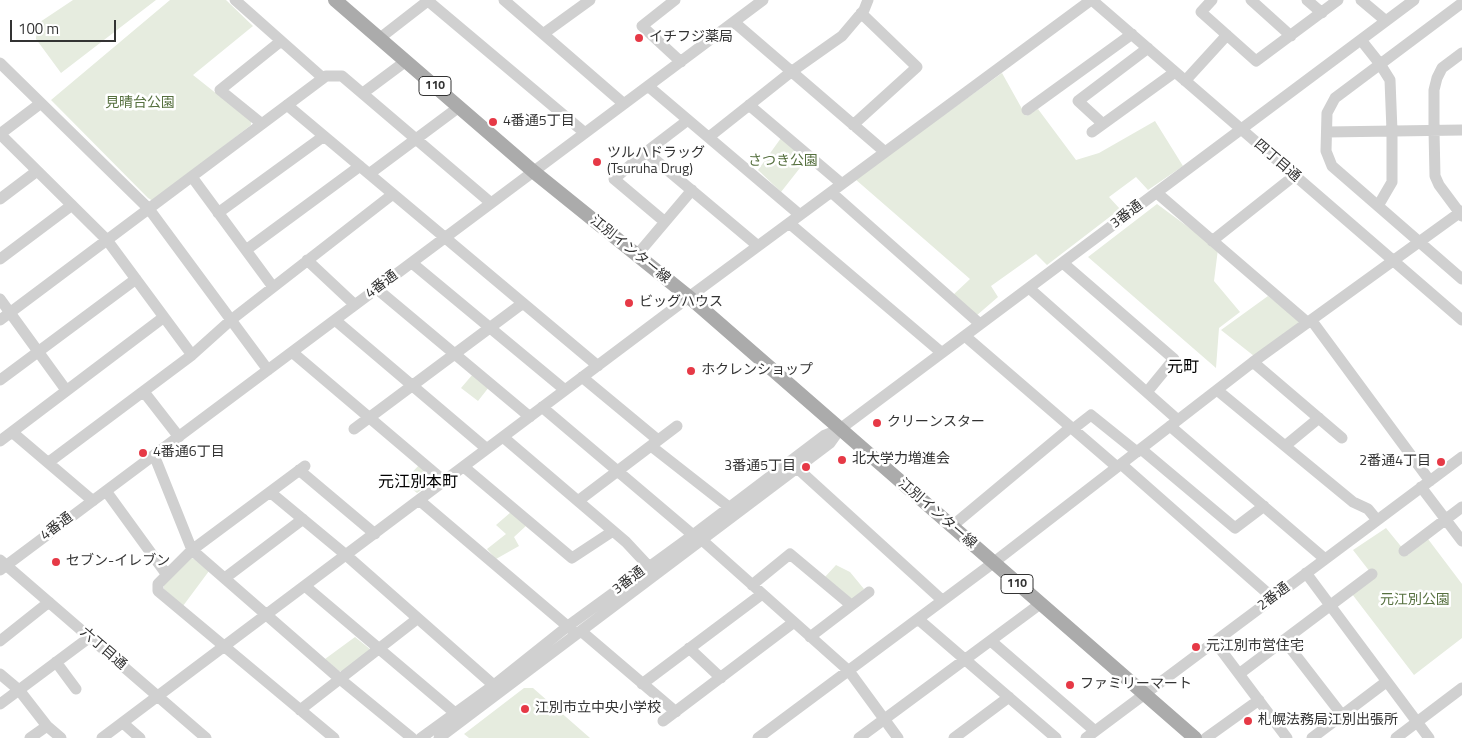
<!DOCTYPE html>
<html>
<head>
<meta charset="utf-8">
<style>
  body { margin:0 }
  #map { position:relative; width:1462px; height:738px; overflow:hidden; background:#fff; font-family:"Titillium Web",sans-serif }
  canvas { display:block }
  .scale { position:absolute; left:10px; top:20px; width:106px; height:22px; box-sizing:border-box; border:2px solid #333; border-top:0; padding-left:6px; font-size:15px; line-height:18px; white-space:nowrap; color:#333; -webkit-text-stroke:4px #fff; paint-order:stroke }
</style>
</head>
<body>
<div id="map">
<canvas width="1462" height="738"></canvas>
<div class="scale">100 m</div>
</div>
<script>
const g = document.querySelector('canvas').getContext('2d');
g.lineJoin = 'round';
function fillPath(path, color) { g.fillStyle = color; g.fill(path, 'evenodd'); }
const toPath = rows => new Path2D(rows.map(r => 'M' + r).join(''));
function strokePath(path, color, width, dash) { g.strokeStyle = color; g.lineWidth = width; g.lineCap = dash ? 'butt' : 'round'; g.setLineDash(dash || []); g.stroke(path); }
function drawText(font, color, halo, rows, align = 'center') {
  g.font = font + ' "Titillium Web","Noto Sans JP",sans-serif'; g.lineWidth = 5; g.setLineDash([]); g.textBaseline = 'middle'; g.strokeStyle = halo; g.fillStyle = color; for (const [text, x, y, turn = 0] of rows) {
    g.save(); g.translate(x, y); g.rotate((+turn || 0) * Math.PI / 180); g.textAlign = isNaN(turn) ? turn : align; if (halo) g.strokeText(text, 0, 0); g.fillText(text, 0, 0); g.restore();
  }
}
fillPath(toPath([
  [73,0,156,0,61,73,36,39,37,24],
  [170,0,226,0,253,26,193,75,251,121,251,125,153,201,148,198,51,100],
  [1002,73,1026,116,1038,109,1076,160,1099,153,1155,121,1183,166,1148,190,1136,177,1109,197,1120,209,1047,265,1036,254,991,286,998,297,976,316,953,295,970,279,855,179],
  [781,138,807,159,781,192,758,170],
  [1157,204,1218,249,1214,281,1240,312,1219,328,1216,368,1088,257],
  [1268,296,1299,320,1298,325,1254,356,1221,330],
  [473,374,489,387,478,401,461,388],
  [420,464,434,476,433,482,417,493,403,482],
  [511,512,527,525,514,537,519,546,496,559,487,549,506,534,496,525],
  [1386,528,1408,555,1428,539,1462,584,1462,638,1414,675,1352,594,1374,577,1353,550],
  [190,557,194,559,209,571,183,606,164,589,164,584],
  [836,565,850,572,864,589,851,600,824,578],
  [355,637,370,649,344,672,339,671,325,659],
  [524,688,533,688,590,738,469,738,464,734]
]), '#e6ecdf');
strokePath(toPath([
  [235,0,323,78],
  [427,0,585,133],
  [504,0,624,104],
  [675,0,642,26,681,62],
  [1092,0,1462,320],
  [1212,0,1201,12,1256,61,1338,0],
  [1251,0,1291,36],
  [1307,0,1322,13],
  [1361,0,1386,21],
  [1462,3,1335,98,1327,113,1326,151,1332,166,1462,279],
  [734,22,885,152],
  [543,34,590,0],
  [380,38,429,0],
  [1361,40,1380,64,1390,80,1392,131,1392,182,1378,206],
  [1462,53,1442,68,1437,78,1434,90,1434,131,1435,176,1439,185,1462,216],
  [0,63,149,209,268,370],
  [1185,81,1227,35],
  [648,86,800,215],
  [363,93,406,61],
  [41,103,0,134,107,240,192,355],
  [287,105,598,366],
  [749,105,842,184],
  [1027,110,1132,34],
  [262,124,220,90,281,41],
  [1103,124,1078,101,1148,48],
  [853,125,917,67,861,13],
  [1092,132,1175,72],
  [1327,132,1462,130],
  [709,137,791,72,842,36,864,10,868,0],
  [646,152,758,246],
  [369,174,459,107],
  [192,177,273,287],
  [831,192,980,324],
  [1157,193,1308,323],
  [0,199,37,171],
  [218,213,324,136],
  [665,222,614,179,646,152,688,120],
  [789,223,942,353],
  [1212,241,1294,176],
  [246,250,360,166],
  [637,255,692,190],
  [0,259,72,205],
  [307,260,355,305],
  [412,263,565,390],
  [1063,263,1174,359,1147,392],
  [1029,288,1178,420],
  [377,289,530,417],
  [0,299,66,390],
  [0,320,326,76,342,76,491,203],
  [335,320,487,449],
  [1312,321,1430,481],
  [965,336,1117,467],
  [292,352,444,481],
  [1253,362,1342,438],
  [582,377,658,440],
  [0,380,136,279],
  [1217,390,1353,502,1368,509,1377,520],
  [144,392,179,437],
  [542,407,693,535],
  [1170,426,1325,559],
  [354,429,523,303],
  [1073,429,1091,415,1137,452],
  [12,432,93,501],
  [503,437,626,542,653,571],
  [0,441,164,317],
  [651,446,734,511],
  [1285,446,1319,418],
  [1141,449,1235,528,1264,506],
  [154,455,192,550,340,679,412,738],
  [49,462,192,355,231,320,393,194],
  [1121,464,1273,598],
  [305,466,192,550,158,584,158,591,334,738],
  [464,467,572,558,613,531],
  [797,468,942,600],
  [299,470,375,534],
  [1421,487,1462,541],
  [106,491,167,575],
  [270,492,346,555,498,689],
  [419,500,572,630],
  [578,501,677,426],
  [951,527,1071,427],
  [702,540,849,671,898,738],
  [1404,551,1462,507],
  [0,560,206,738],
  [0,570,763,0],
  [1306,573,1429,738],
  [225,578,303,519],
  [752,585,790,554,851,605],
  [305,586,455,713],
  [918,619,1056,738],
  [581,631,676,712],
  [810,637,869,592],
  [1284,640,1342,715],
  [0,641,49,602],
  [991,641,1095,731],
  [1215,642,1287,738],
  [689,648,721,678],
  [56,662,76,689],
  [0,674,19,690,47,726,61,738],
  [1239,674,1372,574],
  [642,684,762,594],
  [0,704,90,637],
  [300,710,417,619],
  [663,721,794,622],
  [123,723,140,738],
  [30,738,47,726],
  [102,738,689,297,1091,0],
  [421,738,494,685,568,626,693,535,825,435,840,429,1414,0],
  [439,738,830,443,840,429],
  [758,738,993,563,1253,362,1462,211],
  [859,738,1040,604],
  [954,738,1009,697],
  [1086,738,1462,457],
  [1206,738,1259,700],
  [1312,738,1386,682],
  [1396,738,1462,688]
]), '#d0d0d0', 11);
strokePath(toPath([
  [335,0,534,172,689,297,1195,738]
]), '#ababab', 14);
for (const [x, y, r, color] of [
  [639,38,5,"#e63946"],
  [493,122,5,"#e63946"],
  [597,162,5,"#e63946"],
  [629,303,5,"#e63946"],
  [691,371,5,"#e63946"],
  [877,423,5,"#e63946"],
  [143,453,5,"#e63946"],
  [842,460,5,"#e63946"],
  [1441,462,5,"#e63946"],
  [806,467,5,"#e63946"],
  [56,562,5,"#e63946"],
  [1196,647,5,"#e63946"],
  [1070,685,5,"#e63946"],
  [525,709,5,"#e63946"],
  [1248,721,5,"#e63946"]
]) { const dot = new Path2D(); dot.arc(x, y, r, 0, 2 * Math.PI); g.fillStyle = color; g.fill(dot); strokePath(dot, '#fff', 2); }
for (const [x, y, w] of [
  [435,86,32],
  [1017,584,32]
]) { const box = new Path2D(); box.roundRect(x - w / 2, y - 9.5, w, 19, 4); g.fillStyle = '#fff'; g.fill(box); strokePath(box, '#333', 1); }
drawText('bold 12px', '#333', null, [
  ["110",435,86],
  ["110",1017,584]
]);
drawText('14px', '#333', '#fff', [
  ["イチフジ薬局",649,38],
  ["4番通5丁目",503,122],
  ["ツルハドラッグ",607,154],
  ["(Tsuruha Drug)",607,170],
  ["ビッグハウス",639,303],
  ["ホクレンショップ",701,371],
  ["クリーンスター",887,423],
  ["4番通6丁目",153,453],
  ["北大学力増進会",852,460],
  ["2番通4丁目",1431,462,"right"],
  ["3番通5丁目",796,467,"right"],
  ["セブン-イレブン",66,562],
  ["元江別市営住宅",1206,647],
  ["ファミリーマート",1080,685],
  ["江別市立中央小学校",535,709],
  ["札幌法務局江別出張所",1258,721]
], 'left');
drawText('14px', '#56703f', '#fff', [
  ["見晴台公園",140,104],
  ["さつき公園",783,162],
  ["元江別公園",1415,601]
]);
drawText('14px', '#333', '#fff', [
  ["四丁目通",1277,161,41],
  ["3番通",1127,215,-37],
  ["江別インター線",630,250,39],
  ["4番通",382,285,-37],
  ["江別インター線",937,514,41],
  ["4番通",57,527,-37],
  ["3番通",629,581,-37],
  ["2番通",1274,597,-37],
  ["六丁目通",103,649,41]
]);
drawText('16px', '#000', '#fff', [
  ["元町",1183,368],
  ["元江別本町",418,483]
]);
</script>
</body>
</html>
